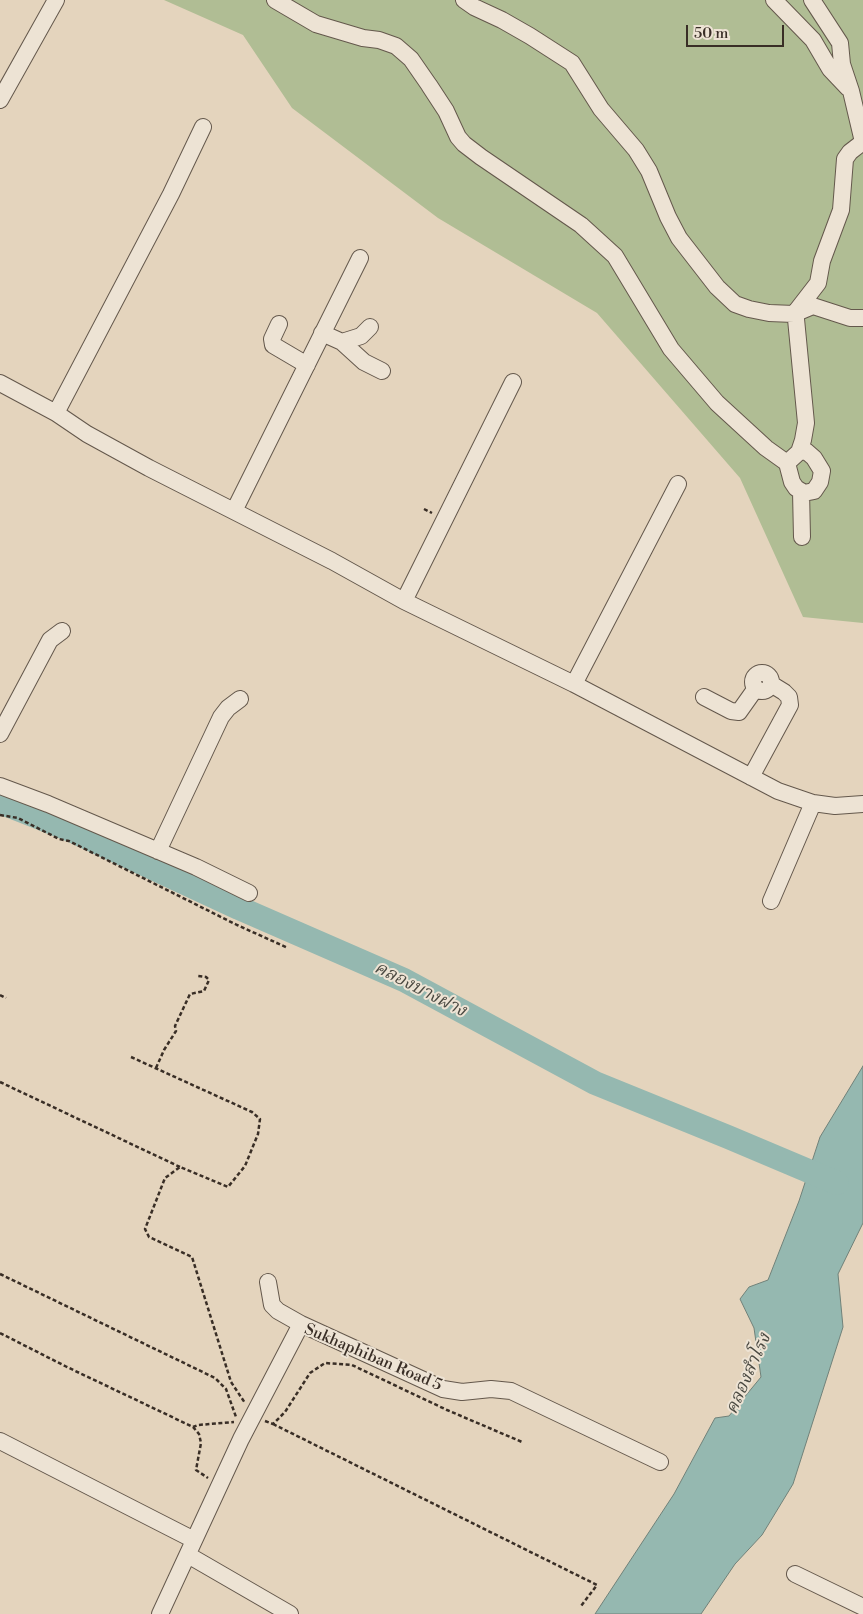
<!DOCTYPE html>
<html>
<head>
<meta charset="utf-8">
<style>
  body { margin:0 }
  #map { position:relative; width:863px; height:1614px; overflow:hidden; background:#e4d4bd; font-family:"Libre Bodoni",serif }
  canvas { display:block }
  .scale { position:absolute; left:686px; top:25px; width:98px; height:22px; box-sizing:border-box; border:2px solid #392e26; border-top:0; padding-left:6px; font-size:15px; line-height:18px; white-space:nowrap; color:#392e26; -webkit-text-stroke:4px #ede3d4; paint-order:stroke }
</style>
</head>
<body>
<div id="map">
<canvas width="863" height="1614"></canvas>
<div class="scale">50 m</div>
</div>
<script>
const g = document.querySelector('canvas').getContext('2d');
g.lineJoin = 'round';
function fillPath(path, color) { g.fillStyle = color; g.fill(path, 'evenodd'); }
const toPath = rows => new Path2D(rows.map(r => 'M' + r).join(''));
function strokePath(path, color, width, dash) { g.strokeStyle = color; g.lineWidth = width; g.lineCap = dash ? 'butt' : 'round'; g.setLineDash(dash || []); g.stroke(path); }
function drawText(font, color, halo, rows, align = 'center') {
  g.font = font + ' "Libre Bodoni","Noto Serif Thai",serif'; g.lineWidth = 4; g.setLineDash([]); g.textBaseline = 'middle'; g.strokeStyle = halo; g.fillStyle = color; for (const [text, x, y, turn = 0] of rows) {
    g.save(); g.translate(x, y); g.rotate((+turn || 0) * Math.PI / 180); g.textAlign = isNaN(turn) ? turn : align; if (halo) g.strokeText(text, 0, 0); g.fillText(text, 0, 0); g.restore();
  }
}
fillPath(toPath([
  [164,0,863,0,863,623,803,617,740,478,597,313,438,218,292,108,243,35]
]), '#b0bd94');
const water = toPath([
  [863,1066,863,1223,838,1274,843,1327,793,1484,762,1535,735,1564,701,1614,595,1614,674,1494,715,1418,729,1416,761,1377,754,1328,740,1299,749,1287,768,1280,799,1201,820,1137,863,1066]
]);
fillPath(water, '#95b8b0');
strokePath(water, '#708179', 1);
strokePath(toPath([
  [0,802,71,830,239,908,404,980,595,1083,728,1137,837,1183]
]), '#95b8b0', 24);
const minor = toPath([
  [275,0,316,24,363,38,379,40,396,46,411,59,429,85,446,111,458,137,464,144,481,157,581,225,615,256,671,349,717,403,766,448,787,463,792,482,796,488,804,493,814,491,820,482,822,471,814,458,806,451,799,452,787,463],
  [464,0,474,7,502,20,530,36,572,63,601,109,636,150,649,171,668,217,679,238,717,287,735,304,749,309,769,313,794,314,813,306,850,318,863,318],
  [774,0,813,40,830,69,848,88],
  [812,0,840,43,842,64,851,91,863,142],
  [0,100,56,0],
  [794,314,818,283,822,261,841,210,845,159,850,152,863,142],
  [794,314,796,319,806,423,803,440,799,452],
  [279,324,272,339,273,345,307,365],
  [322,333,342,342,364,362,382,371],
  [342,342,361,336,370,327],
  [0,383,56,413,87,434,149,468,332,561,404,601,574,684,778,791,813,803,835,806,863,804],
  [56,413,171,194,203,127],
  [801,491,802,537],
  [234,511,360,258],
  [404,601,513,382],
  '753 682a9 9 0 1 1 18 0a9 9 0 1 1-18 0Z',
  [574,684,678,484],
  [704,697,731,711,739,712,756,688],
  [0,734,50,640,62,631],
  [751,777,790,705,789,697,784,692,771,684],
  [0,786,48,804,196,867,249,893],
  [158,851,221,717,228,708,240,699],
  [771,901,813,803],
  [268,1282,272,1305,278,1311,301,1324,443,1389,462,1392,491,1389,511,1391,660,1462],
  [0,1441,194,1540],
  [188,1555,290,1614],
  [795,1574,863,1607],
  [160,1614,241,1439,301,1324]
]);
strokePath(minor, '#64584c', 18);
strokePath(toPath([
  [424,509,432,513],
  [0,815,18,818,59,839,69,841,237,925,288,948],
  [0,995,6,998],
  [131,1057,252,1112,260,1119,258,1134,245,1166,228,1187,180,1167,165,1178,145,1229,149,1237,192,1257,231,1382,245,1403],
  [156,1068,164,1050,176,1031,175,1026,190,994,204,991,209,980,206,977,198,976],
  [0,1082,180,1167],
  [0,1274,215,1378,226,1389,236,1417],
  [0,1333,67,1367,193,1427,198,1425,234,1422],
  [265,1421,273,1424,285,1412,310,1373,325,1363,352,1365,447,1410,522,1442],
  [273,1424,597,1585,581,1606],
  [193,1427,199,1434,201,1443,196,1470,208,1478]
]), '#392e26', 2.5, [4, 2.5]);
strokePath(minor, '#ede3d4', 16);
drawText('16px', '#392e26', '#ede3d4', [
  ["Sukhaphiban Road 5",373,1358,23]
]);
drawText('italic 18px', '#4b4a42', '#ede3d4', [
  ["คลองบางฝาง",420,990,27],
  ["คลองสำโรง",749,1374,-66]
]);
</script>
</body>
</html>
